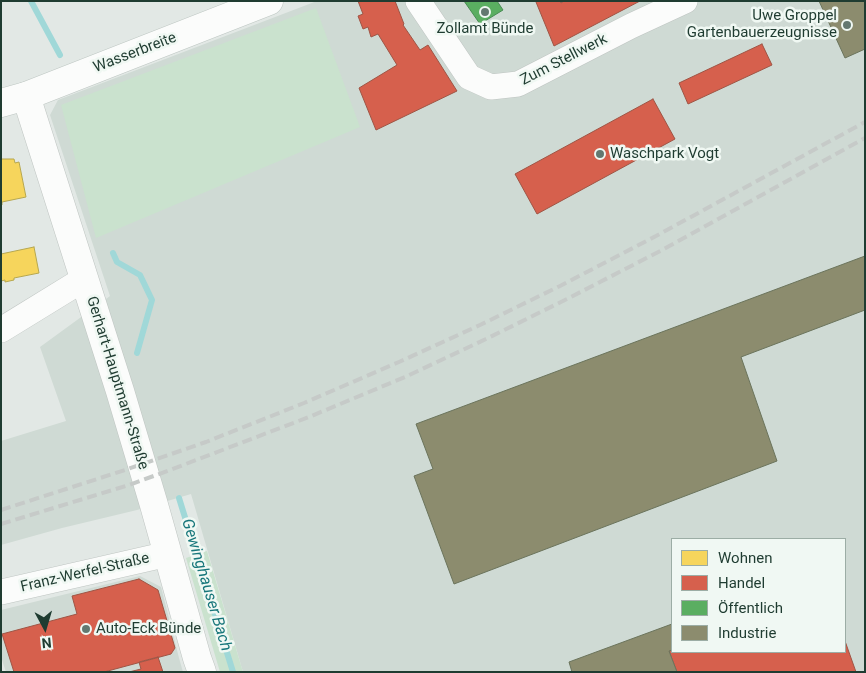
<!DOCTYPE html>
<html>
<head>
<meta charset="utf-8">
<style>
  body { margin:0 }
  #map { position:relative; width:866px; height:673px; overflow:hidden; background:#e2e8e5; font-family:Roboto,sans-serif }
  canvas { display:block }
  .frame { position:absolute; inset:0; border:2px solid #1f3c31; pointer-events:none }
  .legend { position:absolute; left:671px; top:538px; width:175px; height:115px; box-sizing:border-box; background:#f0f8f3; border:1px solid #9cada5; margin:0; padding:6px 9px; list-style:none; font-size:15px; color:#1f3c31 }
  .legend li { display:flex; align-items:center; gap:10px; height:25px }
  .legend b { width:25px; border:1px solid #9cada5 }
  .north { position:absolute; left:20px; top:603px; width:50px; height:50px; -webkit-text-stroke:4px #f0f8f3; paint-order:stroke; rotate:174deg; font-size:14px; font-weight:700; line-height:20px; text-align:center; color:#1f3c31 }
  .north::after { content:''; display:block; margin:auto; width:18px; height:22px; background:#1f3c31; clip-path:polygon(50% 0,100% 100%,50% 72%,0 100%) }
</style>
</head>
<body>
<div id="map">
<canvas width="866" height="673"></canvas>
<div class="frame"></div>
<ul class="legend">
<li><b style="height:14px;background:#f6d55c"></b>Wohnen</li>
<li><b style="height:14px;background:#d6604d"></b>Handel</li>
<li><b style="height:14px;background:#5aae61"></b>Öffentlich</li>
<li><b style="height:14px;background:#8c8c6e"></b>Industrie</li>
</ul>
<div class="north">N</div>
</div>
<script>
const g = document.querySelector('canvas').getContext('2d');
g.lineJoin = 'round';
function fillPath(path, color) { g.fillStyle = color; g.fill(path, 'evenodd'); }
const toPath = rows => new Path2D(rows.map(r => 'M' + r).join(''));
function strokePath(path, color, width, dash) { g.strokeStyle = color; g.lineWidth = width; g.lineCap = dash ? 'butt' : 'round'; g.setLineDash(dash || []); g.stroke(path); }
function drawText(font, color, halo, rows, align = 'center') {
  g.font = font + ' Roboto,sans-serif'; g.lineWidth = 5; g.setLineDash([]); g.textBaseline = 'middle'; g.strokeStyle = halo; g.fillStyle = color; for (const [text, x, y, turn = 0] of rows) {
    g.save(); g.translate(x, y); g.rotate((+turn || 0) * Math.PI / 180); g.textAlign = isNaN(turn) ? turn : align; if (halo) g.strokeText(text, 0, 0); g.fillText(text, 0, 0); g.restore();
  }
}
fillPath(toPath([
  [317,1,865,1,865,672,243,672,191,494,137,510,62,528,1,545,1,441,66,421,40,347,110,296,50,115,58,100],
  [672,539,845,539,845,652,672,652],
  [140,576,161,587,179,658,183,672,6,672,1,657,1,610]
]), '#cfdad4');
fillPath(toPath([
  [316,8,360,127,96,238,61,105],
  [207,551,243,672,220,672,186,558]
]), '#cae2ce');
const homes = toPath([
  [1,159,14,159,15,163,19,162,26,197,2,202,2,205,1,206,1,159],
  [34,247,39,273,14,278,14,280,5,282,5,280,1,281,1,254,34,247]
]);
fillPath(homes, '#f6d55c');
strokePath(homes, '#b6a74f', 1);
const shops = toPath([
  [358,1,395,1,404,24,403,25,420,50,428,45,457,91,376,130,359,88,397,65,378,34,371,37,368,27,363,29,358,16,363,14,358,1],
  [539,1,560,1,561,3,564,1,640,1,554,46,536,2,539,1],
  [762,44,772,65,688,104,679,83,762,44],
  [653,99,675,139,537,214,515,174,653,99],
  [139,579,158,590,175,648,171,654,104,672,14,672,2,634,77,614,72,596,139,579],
  [845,641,856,672,677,672,669,651,672,650,672,652,845,652,845,641],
  [158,657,163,672,129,672,141,669,139,662,158,657]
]);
fillPath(shops, '#d6604d');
strokePath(shops, '#9f5545', 1);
const public = toPath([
  [464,1,497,1,503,10,480,24,464,1]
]);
fillPath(public, '#5aae61');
strokePath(public, '#488c53', 1);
const industry = toPath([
  [819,1,865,1,865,49,845,58,819,1],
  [865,256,865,310,741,357,777,461,454,584,414,476,433,469,416,424,865,256],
  [672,624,672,650,669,651,677,672,572,672,569,662,672,624]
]);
fillPath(industry, '#8c8c6e');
strokePath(industry, '#6b745c', 1);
strokePath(toPath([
  [31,1,60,55],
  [113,253,117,262,140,275,152,300,137,353],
  [179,498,233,672]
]), '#a0d8d8', 6);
const minor = toPath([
  [418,1,469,77,491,87,518,84,631,26,685,1],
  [1,330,84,279],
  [1,592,168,554]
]);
const tertiary = toPath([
  [26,96,120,391,154,505,197,658,202,672]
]);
const secondary = toPath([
  [1,103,26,96,269,1]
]);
strokePath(minor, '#bfc5c2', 26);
strokePath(tertiary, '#bfc5c2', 29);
strokePath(secondary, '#bdc6c2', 29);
strokePath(minor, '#fbfcfb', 25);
strokePath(tertiary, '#fbfcfb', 28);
strokePath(secondary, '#fbfcfb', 28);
strokePath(toPath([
  [1,510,125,470,206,442,304,403,399,362,480,325,560,286,656,236,865,122],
  [1,524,129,485,170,470,309,417,405,377,486,339,567,299,664,249,865,138]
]), '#c6cac8', 4, [10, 5]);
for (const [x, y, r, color] of [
  [485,12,5,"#637870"],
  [847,25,5,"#637870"],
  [600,154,5,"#637870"],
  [86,629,5,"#637870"]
]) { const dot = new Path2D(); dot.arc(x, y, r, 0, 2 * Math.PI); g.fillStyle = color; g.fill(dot); strokePath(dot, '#f0f8f3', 2); }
drawText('15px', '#1f3c31', '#f0f8f3', [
  ["Uwe Groppel",837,16,"right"],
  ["Gartenbauerzeugnisse",837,33,"right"],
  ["Zollamt Bünde",485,29,"center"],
  ["Waschpark Vogt",610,154],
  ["Auto-Eck Bünde",96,629]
], 'left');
drawText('15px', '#1f3c31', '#f0f8f3', [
  ["Wasserbreite",135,53,-21],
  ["Zum Stellwerk",564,60,-27],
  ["Gerhart-Hauptmann-Straße",117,383,73],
  ["Franz-Werfel-Straße",85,573,-13]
]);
drawText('italic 16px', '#17767a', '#f0f8f3', [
  ["Gewinghauser Bach",206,585,73]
]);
</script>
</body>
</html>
